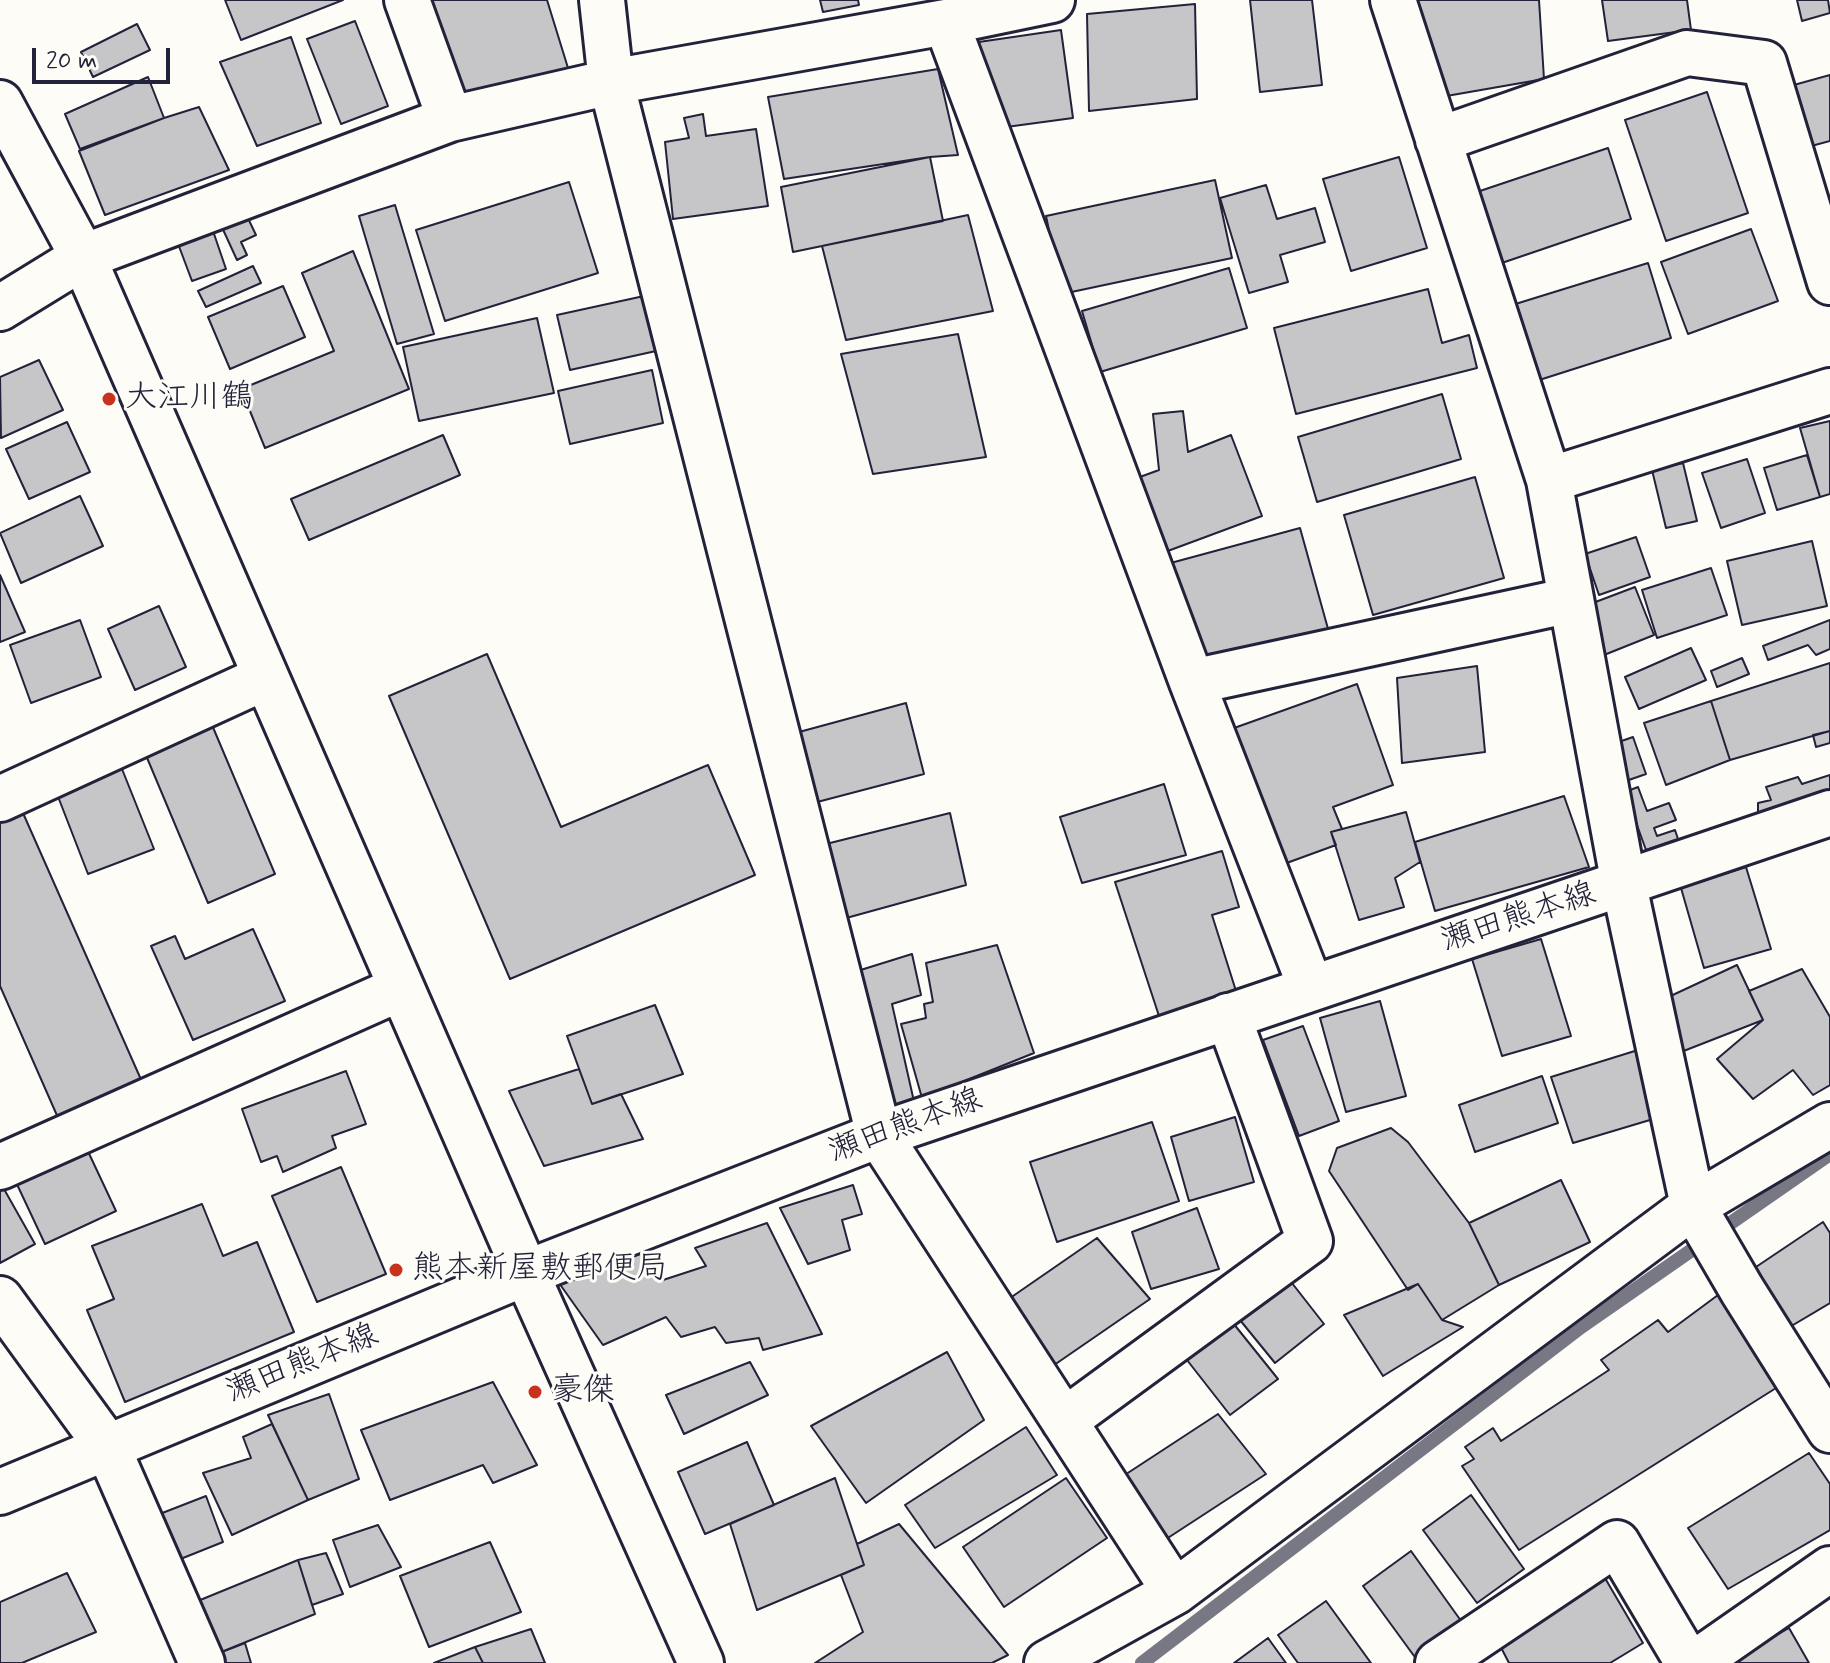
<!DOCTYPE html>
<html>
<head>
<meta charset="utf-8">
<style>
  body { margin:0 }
  #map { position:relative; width:1830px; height:1663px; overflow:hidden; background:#fdfcf7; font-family:Mynerve,sans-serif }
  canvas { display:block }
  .scale { position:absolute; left:32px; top:48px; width:138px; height:36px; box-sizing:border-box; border:4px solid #22223b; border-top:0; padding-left:10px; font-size:24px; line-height:28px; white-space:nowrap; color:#22223b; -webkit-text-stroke:6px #fdfcf7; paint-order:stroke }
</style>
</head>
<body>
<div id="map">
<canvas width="1830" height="1663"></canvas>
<div class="scale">20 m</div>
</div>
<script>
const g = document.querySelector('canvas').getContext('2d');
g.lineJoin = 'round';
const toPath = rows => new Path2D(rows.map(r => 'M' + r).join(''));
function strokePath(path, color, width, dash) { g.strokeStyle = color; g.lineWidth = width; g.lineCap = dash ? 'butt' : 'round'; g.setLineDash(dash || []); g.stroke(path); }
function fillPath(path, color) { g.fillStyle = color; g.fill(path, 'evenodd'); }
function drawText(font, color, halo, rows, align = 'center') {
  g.font = font + ' Mynerve,"Klee One",sans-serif'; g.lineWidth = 6; g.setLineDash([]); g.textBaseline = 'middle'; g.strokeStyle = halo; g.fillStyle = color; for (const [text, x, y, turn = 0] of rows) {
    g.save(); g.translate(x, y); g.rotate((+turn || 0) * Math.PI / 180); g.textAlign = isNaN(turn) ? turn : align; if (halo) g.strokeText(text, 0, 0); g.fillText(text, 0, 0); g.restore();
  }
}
strokePath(toPath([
  [1142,1663,1581,1327,1830,1154]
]), '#787885', 14);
const building = toPath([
  [225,0,343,0,241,40,225,0],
  [419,0,547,0,568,68,450,103,419,0],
  [820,0,858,0,859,5,823,12,820,0],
  [1250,0,1312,0,1322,85,1260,92,1250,0],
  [1410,0,1539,0,1544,79,1435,98,1410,0],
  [1602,0,1687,0,1691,30,1608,41,1602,0],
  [1797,0,1828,0,1830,13,1802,21,1797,0],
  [1195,4,1197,99,1089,111,1087,14,1195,4],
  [355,21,388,106,341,124,307,39,355,21],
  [137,24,150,50,93,77,81,52,137,24],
  [1061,30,1073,118,984,130,972,43,1061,30],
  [291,37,321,123,257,146,220,62,291,37],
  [938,69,958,155,930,157,784,179,768,97,938,69],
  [1830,75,1830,141,1800,149,1783,88,1830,75],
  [148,77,164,118,80,149,65,114,148,77],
  [1707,92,1748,213,1666,241,1625,120,1707,92],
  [199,107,229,170,105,215,79,151,164,118,199,107],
  [703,114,706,136,756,129,768,206,673,219,665,142,689,138,684,118,703,114],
  [1608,148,1631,219,1493,266,1468,195,1608,148],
  [930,157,943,221,793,252,781,187,930,157],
  [1399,157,1427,248,1351,271,1323,179,1399,157],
  [1215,180,1232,258,1062,294,1046,216,1215,180],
  [569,182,598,273,445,321,416,230,569,182],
  [1266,185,1277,219,1315,208,1325,242,1280,255,1288,282,1249,293,1220,198,1266,185],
  [395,205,434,334,397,344,359,216,395,205],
  [245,212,256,235,241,242,247,255,237,260,220,223,245,212],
  [968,215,993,311,846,340,822,246,968,215],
  [212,228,226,269,192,281,177,241,212,228],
  [1751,229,1778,301,1688,334,1661,262,1751,229],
  [353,251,409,389,265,448,241,389,334,351,302,273,353,251],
  [1648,263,1671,338,1533,382,1509,306,1648,263],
  [253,266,261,283,206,307,198,291,253,266],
  [1229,268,1247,328,1100,372,1082,311,1229,268],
  [283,286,305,337,230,369,208,317,283,286],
  [1428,289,1442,343,1469,335,1477,368,1296,414,1274,328,1428,289],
  [644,296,656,351,570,370,557,315,644,296],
  [537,318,554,393,419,421,403,347,537,318],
  [958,334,986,457,873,474,841,354,958,334],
  [39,360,63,410,1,438,0,377,39,360],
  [652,370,663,423,570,444,558,391,652,370],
  [1442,394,1461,459,1317,502,1298,437,1442,394],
  [1183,411,1188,452,1231,435,1262,516,1157,555,1129,481,1159,470,1153,414,1183,411],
  [1830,421,1830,494,1820,497,1800,428,1830,421],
  [67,422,90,472,29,499,6,449,67,422],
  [443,435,460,475,309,540,291,499,443,435],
  [1807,455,1820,497,1777,510,1764,468,1807,455],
  [1747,459,1765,513,1721,528,1702,473,1747,459],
  [1683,463,1697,521,1666,528,1652,470,1683,463],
  [1475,477,1504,578,1373,615,1344,515,1475,477],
  [80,496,103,546,21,583,0,533,80,496],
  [1300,528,1330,636,1197,673,1167,564,1300,528],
  [1636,537,1650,577,1599,595,1585,554,1636,537],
  [1812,541,1827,606,1742,625,1727,561,1812,541],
  [1711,568,1727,615,1657,638,1642,590,1711,568],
  [0,575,25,632,0,642,0,575],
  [1635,587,1654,635,1604,655,1585,606,1635,587],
  [159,606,186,667,135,690,108,629,159,606],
  [80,620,101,677,31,703,10,645,80,620],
  [1830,620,1830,649,1816,655,1808,645,1768,660,1763,646,1830,620],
  [1691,648,1706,680,1639,709,1625,677,1691,648],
  [487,654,561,827,708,765,755,875,510,979,389,696,487,654],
  [1742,658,1749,674,1717,687,1711,671,1742,658],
  [1830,663,1830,731,1730,760,1711,701,1830,663],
  [1477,666,1485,752,1402,763,1397,678,1477,666],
  [1357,684,1393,785,1333,807,1342,829,1331,832,1336,845,1273,868,1223,732,1357,684],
  [1711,701,1730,760,1666,785,1644,723,1711,701],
  [906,703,924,774,802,806,788,735,906,703],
  [212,725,275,874,208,903,145,753,212,725],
  [1830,731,1830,743,1816,747,1813,735,1830,731],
  [1633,737,1646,774,1626,781,1613,744,1633,737],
  [122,769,154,849,88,874,57,794,122,769],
  [1830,775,1830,791,1758,813,1758,803,1771,800,1766,787,1798,777,1802,784,1830,775],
  [1164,784,1186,855,1082,883,1060,817,1164,784],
  [1638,787,1647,811,1669,803,1676,820,1654,828,1657,836,1675,830,1678,839,1646,850,1625,792,1638,787],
  [1564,796,1589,867,1435,911,1415,842,1564,796],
  [19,804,143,1084,59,1120,0,986,0,812,19,804],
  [1406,812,1420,862,1395,878,1404,907,1359,920,1331,832,1406,812],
  [950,813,966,885,839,920,822,845,950,813],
  [1222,851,1239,907,1212,915,1236,991,1159,1016,1115,882,1222,851],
  [1746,867,1771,949,1704,968,1681,888,1746,867],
  [253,929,285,1001,193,1040,151,946,175,936,185,959,253,929],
  [1541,939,1571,1036,1502,1056,1472,959,1541,939],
  [997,945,1034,1053,922,1098,901,1024,926,1018,924,1004,933,1002,926,963,997,945],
  [912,954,921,995,892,1004,915,1106,881,1114,851,973,912,954],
  [1737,965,1763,1020,1681,1052,1662,1000,1737,965],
  [1802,969,1830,1017,1830,1085,1813,1095,1793,1070,1753,1099,1717,1059,1763,1020,1749,991,1802,969],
  [1380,1001,1406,1096,1346,1112,1320,1018,1380,1001],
  [655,1005,683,1074,592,1104,567,1036,655,1005],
  [1303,1026,1339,1121,1299,1136,1263,1040,1303,1026],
  [1638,1050,1660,1117,1573,1143,1551,1077,1638,1050],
  [579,1069,592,1104,621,1094,643,1139,544,1166,509,1091,579,1069],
  [346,1071,366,1124,332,1136,336,1148,283,1172,277,1156,261,1162,242,1109,346,1071],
  [1542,1076,1558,1123,1475,1152,1459,1105,1542,1076],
  [1235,1117,1254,1182,1189,1201,1171,1137,1235,1117],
  [1152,1122,1179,1201,1057,1242,1030,1162,1152,1122],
  [1391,1128,1408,1142,1469,1223,1499,1285,1442,1320,1418,1284,1408,1290,1329,1171,1337,1148,1391,1128],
  [85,1145,116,1211,45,1244,14,1178,85,1145],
  [341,1167,386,1274,317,1302,272,1196,341,1167],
  [1561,1180,1590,1242,1499,1285,1469,1223,1561,1180],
  [0,1182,35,1244,0,1263,0,1182],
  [853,1185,862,1214,842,1220,850,1250,808,1264,780,1208,853,1185],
  [202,1204,223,1256,257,1242,294,1332,125,1402,87,1310,114,1299,92,1246,202,1204],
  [1197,1208,1219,1269,1151,1289,1132,1232,1197,1208],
  [1823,1222,1830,1233,1830,1303,1783,1331,1744,1275,1823,1222],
  [767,1223,822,1334,763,1350,759,1338,726,1343,715,1327,681,1337,666,1317,603,1345,559,1283,648,1251,660,1281,706,1266,695,1248,767,1223],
  [1097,1238,1150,1299,1044,1372,1000,1305,1097,1238],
  [1281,1269,1324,1324,1275,1363,1231,1309,1281,1269],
  [1418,1284,1442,1320,1463,1327,1383,1376,1344,1315,1418,1284],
  [1718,1295,1784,1383,1519,1550,1462,1466,1474,1459,1465,1447,1493,1428,1501,1441,1609,1370,1601,1360,1658,1320,1668,1332,1718,1295],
  [1233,1323,1278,1379,1230,1415,1187,1360,1233,1323],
  [947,1352,984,1420,866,1503,811,1426,947,1352],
  [750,1362,768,1395,684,1434,666,1395,750,1362],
  [493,1382,537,1465,493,1483,483,1465,390,1500,361,1430,493,1382],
  [329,1394,359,1479,308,1500,268,1415,329,1394],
  [1218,1414,1266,1474,1154,1547,1114,1482,1218,1414],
  [272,1424,308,1500,232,1535,203,1473,251,1458,243,1437,272,1424],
  [1026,1427,1057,1475,935,1548,905,1505,1026,1427],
  [747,1442,774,1505,705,1534,678,1472,747,1442],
  [1809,1453,1830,1484,1830,1530,1728,1589,1688,1528,1809,1453],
  [835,1478,864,1565,757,1610,730,1524,835,1478],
  [1066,1478,1107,1538,1004,1607,963,1547,1066,1478],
  [1471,1495,1524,1569,1477,1603,1423,1530,1471,1495],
  [206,1496,223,1542,168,1564,152,1517,206,1496],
  [899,1524,1008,1655,992,1663,815,1663,863,1632,841,1575,864,1565,857,1544,899,1524],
  [378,1525,401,1567,350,1587,333,1540,378,1525],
  [490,1542,521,1612,429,1647,400,1576,490,1542],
  [1411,1551,1464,1625,1417,1660,1363,1586,1411,1551],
  [326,1553,343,1594,312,1605,298,1560,326,1553],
  [298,1560,315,1614,209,1657,188,1605,298,1560],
  [67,1573,96,1632,22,1663,0,1663,0,1602,67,1573],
  [1602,1573,1643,1643,1610,1663,1509,1663,1494,1634,1602,1573],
  [1326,1601,1371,1663,1298,1663,1278,1635,1326,1601],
  [1789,1628,1809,1663,1727,1663,1789,1628],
  [531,1629,545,1663,483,1663,475,1647,531,1629],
  [1268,1638,1286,1663,1234,1663,1268,1638],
  [245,1643,251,1663,210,1663,209,1657,245,1643],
  [475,1647,483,1663,434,1663,475,1647]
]);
fillPath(building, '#c6c6c8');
strokePath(building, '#22223b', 2);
const minor = toPath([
  [407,0,450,119],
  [602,0,611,82,879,1135,1175,1592],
  [1393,0,1549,480,1624,885,1693,1206,1742,1290,1830,1430],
  [946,22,1192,682,1311,988],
  [0,103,83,257,526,1273,701,1663],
  [1438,140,1687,53,1764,63,1830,282],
  [0,308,83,257,450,119,611,82,946,22,1052,0],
  [1549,480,1830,391],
  [1192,682,1571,600],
  [0,799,266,677],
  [0,1167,401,988],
  [0,1299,107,1446,202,1663],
  [1064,1421,1310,1241,1228,1016],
  [1047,1663,1175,1592,1693,1206,1830,1125],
  [1438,1663,1617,1543,1688,1663],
  [1695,1663,1830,1569]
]);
const major = toPath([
  [0,1492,526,1273,879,1135,1830,813]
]);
strokePath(minor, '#22223b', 50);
strokePath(major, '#22223b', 50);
strokePath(minor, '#fdfcf7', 44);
strokePath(major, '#fdfcf7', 44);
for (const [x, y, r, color] of [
  [109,399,8,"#c8321e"],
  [396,1270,8,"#c8321e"],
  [535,1392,8,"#c8321e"]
]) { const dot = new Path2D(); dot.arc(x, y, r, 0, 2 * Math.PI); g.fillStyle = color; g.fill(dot); strokePath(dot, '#fdfcf7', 3); }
drawText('32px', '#22223b', '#fdfcf7', [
  ["大江川鶴",125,399],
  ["熊本新屋敷郵便局",412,1270],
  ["豪傑",551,1392]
], 'left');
drawText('32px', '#22223b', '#fdfcf7', [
  ["瀬田熊本線",1519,919,-18],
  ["瀬田熊本線",906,1127,-20],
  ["瀬田熊本線",303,1365,-22]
]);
</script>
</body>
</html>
